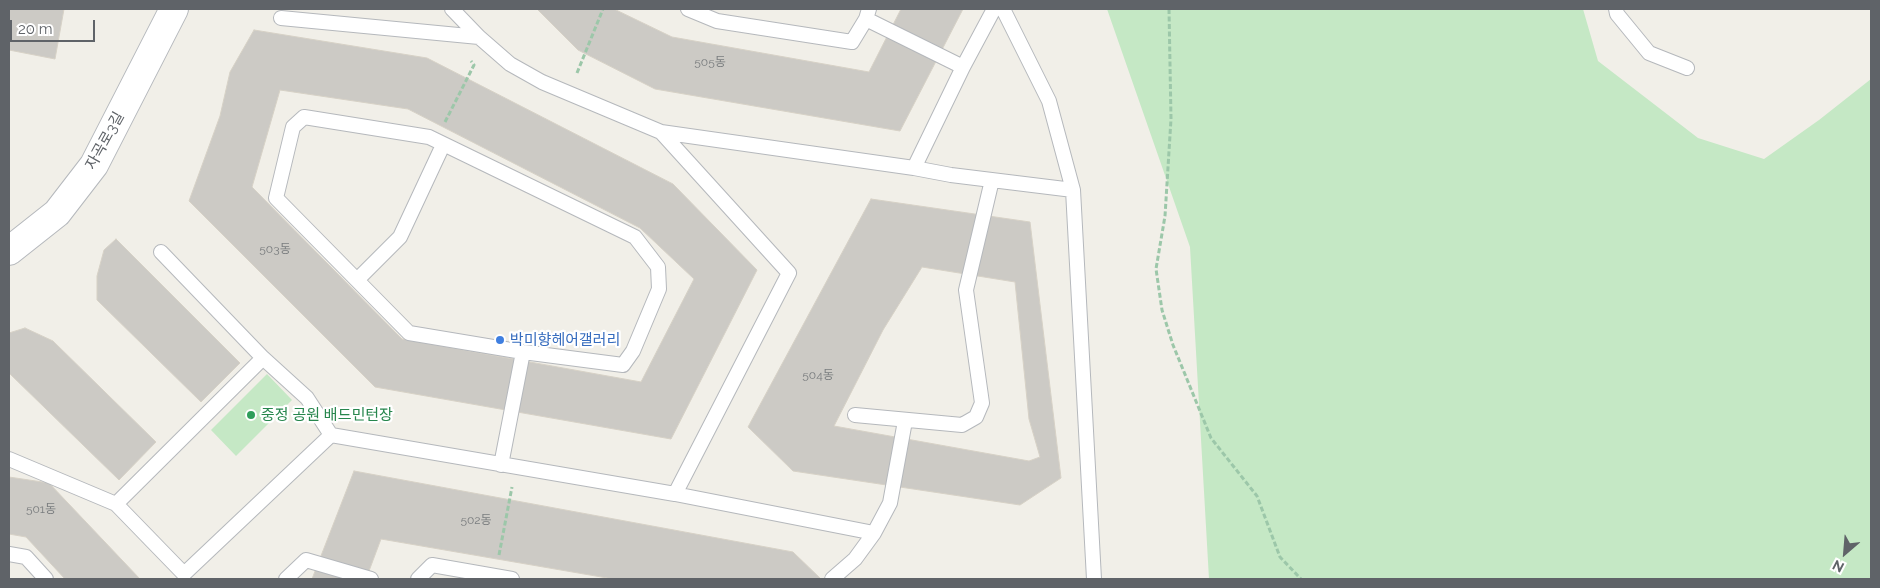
<!DOCTYPE html>
<html>
<head>
<meta charset="utf-8">
<style>
  body { margin:0 }
  #map { position:relative; width:1880px; height:588px; overflow:hidden; background:#f1efe8; font-family:Raleway,sans-serif }
  canvas { display:block }
  .frame { position:absolute; inset:0; border:10px solid #5f6368; pointer-events:none }
  .north { position:absolute; left:1820px; top:528px; width:50px; height:50px; -webkit-text-stroke:4px #fff; paint-order:stroke; rotate:207deg; font-size:14px; font-weight:700; line-height:20px; text-align:center; color:#5f6368 }
  .north::after { content:''; display:block; margin:auto; width:18px; height:22px; background:#5f6368; clip-path:polygon(50% 0,100% 100%,50% 72%,0 100%) }
  .scale { position:absolute; left:10px; top:20px; width:85px; height:22px; box-sizing:border-box; border:2px solid #5f6368; border-top:0; padding-left:6px; font-size:15px; line-height:18px; white-space:nowrap; color:#5f6368; -webkit-text-stroke:4px #fff; paint-order:stroke }
</style>
</head>
<body>
<div id="map">
<canvas width="1880" height="588"></canvas>
<div class="frame"></div>
<div class="north">N</div>
<div class="scale">20 m</div>
</div>
<script>
const g = document.querySelector('canvas').getContext('2d');
g.lineJoin = 'round';
function fillPath(path, color) { g.fillStyle = color; g.fill(path, 'evenodd'); }
const toPath = rows => new Path2D(rows.map(r => 'M' + r).join(''));
function strokePath(path, color, width, dash) { g.strokeStyle = color; g.lineWidth = width; g.lineCap = dash ? 'butt' : 'round'; g.setLineDash(dash || []); g.stroke(path); }
function drawText(font, color, halo, rows, align = 'center') {
  g.font = font + ' Raleway,"Noto Sans KR",sans-serif'; g.lineWidth = 4.5; g.setLineDash([]); g.textBaseline = 'middle'; g.strokeStyle = halo; g.fillStyle = color; for (const [text, x, y, turn = 0] of rows) {
    g.save(); g.translate(x, y); g.rotate((+turn || 0) * Math.PI / 180); g.textAlign = isNaN(turn) ? turn : align; if (halo) g.strokeText(text, 0, 0); g.fillText(text, 0, 0); g.restore();
  }
}
fillPath(toPath([
  [1107,9,1583,9,1598,61,1698,138,1764,159,1819,120,1871,79,1871,579,1209,579,1190,247],
  [267,374,292,400,236,456,211,430]
]), '#c5e8c5');
const building = toPath([
  [9,9,64,9,55,59,9,50,9,9],
  [537,9,614,9,672,37,869,72,901,9,963,9,900,131,655,89,578,50,537,9],
  [254,30,427,58,673,184,757,270,671,439,375,387,189,201,220,116,230,72,254,30],
  [280,90,408,109,640,228,694,279,641,382,402,339,252,187,280,90],
  [871,199,1030,222,1061,478,1020,505,793,471,748,427,871,199],
  [922,267,1015,282,1029,419,1040,457,1029,461,834,426,883,330,922,267],
  [116,239,240,363,201,402,97,300,97,276,104,250,116,239],
  [25,328,53,341,156,442,119,480,9,373,9,333,25,328],
  [354,471,793,552,821,579,613,579,381,539,366,579,312,579,354,471],
  [9,477,49,483,140,579,65,579,26,537,9,534,9,477]
]);
fillPath(building, '#cccac5');
strokePath(building, '#d6d1c6', 1);
const lane = toPath([
  [452,9,479,37,510,64,542,82,661,132,789,273,675,494],
  [688,9,717,21,852,42,866,19,869,9],
  [994,9,963,67,914,168,951,175,1073,190],
  [1003,9,1049,101,1073,190,1094,579],
  [1616,9,1617,14,1649,53,1687,68],
  [281,18,479,37],
  [866,19,963,67],
  [304,117,429,137,635,237,658,267,659,289,633,351,623,365,523,352,409,333,276,198,293,127,304,117],
  [661,132,914,168],
  [161,252,263,358,307,398,331,435],
  [357,280,400,237,443,145],
  [855,415,962,425,976,417,982,403,966,290,992,180],
  [9,459,116,504,184,574,331,435,675,494,874,533],
  [501,465,523,352],
  [116,504,263,358],
  [9,554,26,557,46,579],
  [286,579,306,560,371,579],
  [418,579,432,565,512,579],
  [832,579,855,559,874,533,890,503,905,421]
]);
const street = toPath([
  [9,251,57,213,94,165,174,9]
]);
strokePath(lane, '#b5b8bc', 16);
strokePath(street, '#b5b8bc', 30);
strokePath(toPath([
  [1169,9,1171,119,1165,216,1156,269,1162,310,1173,345,1211,438,1257,496,1280,557,1301,579],
  [577,73,603,9],
  [445,122,474,65,471,61],
  [499,555,512,487]
]), '#9cc7a9', 3, [5, 2.5]);
strokePath(lane, '#fff', 14);
strokePath(street, '#fff', 28);
for (const [x, y, r, color] of [
  [500,340,5,"#3f7fe0"],
  [251,415,5,"#2e9e5b"]
]) { const dot = new Path2D(); dot.arc(x, y, r, 0, 2 * Math.PI); g.fillStyle = color; g.fill(dot); strokePath(dot, '#fff', 2); }
drawText('12px', '#7a7d7f', null, [
  ["505동",710,62],
  ["503동",275,249],
  ["504동",818,375],
  ["501동",41,509],
  ["502동",476,520]
]);
drawText('15px', '#5f6368', '#fff', [
  ["자곡로3길",105,141,-61]
]);
drawText('15px', '#366cbe', '#fff', [
  ["박미향헤어갤러리",510,340]
], 'left');
drawText('15px', '#27864d', '#fff', [
  ["중정 공원 배드민턴장",261,415]
], 'left');
</script>
</body>
</html>
